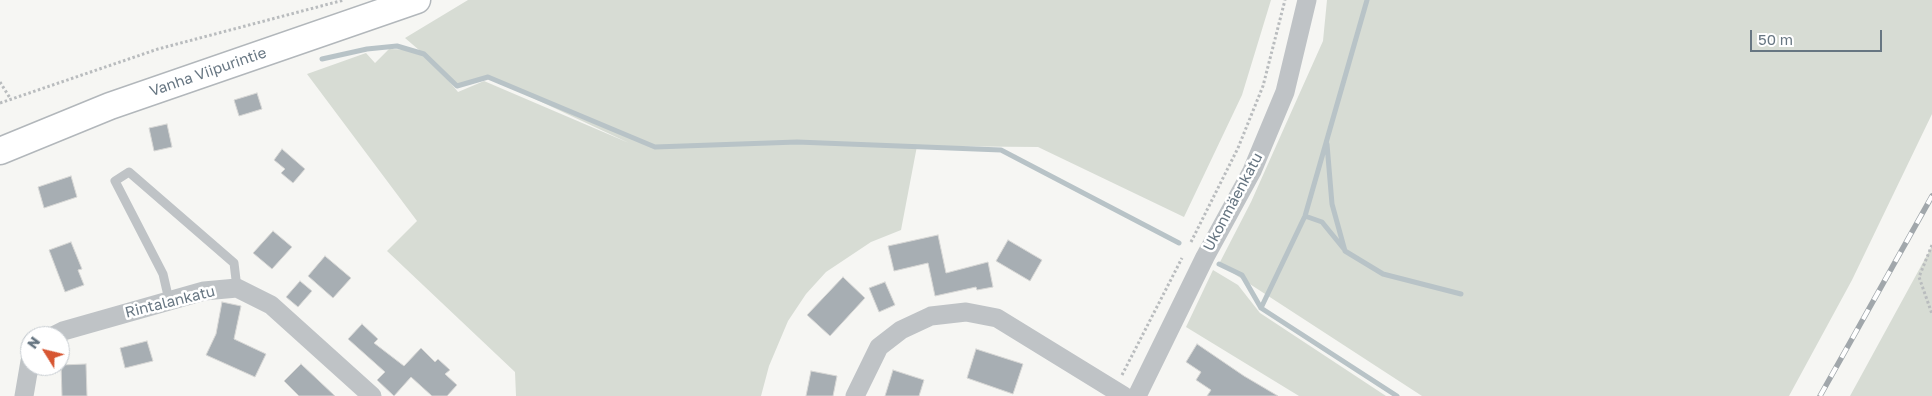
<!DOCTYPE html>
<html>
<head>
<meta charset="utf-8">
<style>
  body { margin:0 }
  #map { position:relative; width:1932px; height:396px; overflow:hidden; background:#f6f6f3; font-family:"Golos Text",sans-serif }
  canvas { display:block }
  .north { position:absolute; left:20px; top:326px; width:50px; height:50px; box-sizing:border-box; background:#fff; border:1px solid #c2c8cd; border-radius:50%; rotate:306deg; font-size:14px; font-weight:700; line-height:20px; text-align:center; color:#677682 }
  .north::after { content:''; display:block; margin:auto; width:18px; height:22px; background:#d75632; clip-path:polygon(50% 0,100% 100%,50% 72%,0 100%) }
  .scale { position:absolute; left:1750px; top:30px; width:132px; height:22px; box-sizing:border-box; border:2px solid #677682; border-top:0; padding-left:6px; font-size:15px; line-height:18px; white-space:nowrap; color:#677682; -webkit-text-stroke:4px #fff; paint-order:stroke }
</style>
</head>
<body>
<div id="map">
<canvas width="1932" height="396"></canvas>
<div class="north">N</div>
<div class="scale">50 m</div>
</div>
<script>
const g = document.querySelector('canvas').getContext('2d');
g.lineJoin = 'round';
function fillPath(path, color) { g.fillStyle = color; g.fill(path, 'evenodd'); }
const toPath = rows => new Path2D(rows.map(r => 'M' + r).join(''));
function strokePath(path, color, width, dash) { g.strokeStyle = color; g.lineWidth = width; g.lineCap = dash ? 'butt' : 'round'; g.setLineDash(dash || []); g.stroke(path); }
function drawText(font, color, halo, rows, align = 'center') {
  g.font = font + ' "Golos Text",sans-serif'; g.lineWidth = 5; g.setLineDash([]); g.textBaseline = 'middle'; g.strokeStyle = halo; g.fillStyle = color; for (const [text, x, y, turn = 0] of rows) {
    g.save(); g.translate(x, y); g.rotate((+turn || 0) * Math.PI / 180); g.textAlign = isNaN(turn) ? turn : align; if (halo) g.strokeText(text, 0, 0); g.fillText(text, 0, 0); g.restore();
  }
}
fillPath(toPath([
  [468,0,1271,0,1242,95,1184,217,1038,147,917,146,901,230,871,242,826,272,806,294,788,321,769,366,761,396,516,396,515,372,387,251,417,221,307,74,366,53,375,63,389,49,419,50,405,38],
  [444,75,457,86,488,77,629,143,484,81,458,92],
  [1327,0,1932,0,1932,114,1852,280,1789,396,1422,396,1219,264,1251,202,1323,41],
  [1932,246,1932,396,1850,396],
  [1213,270,1238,285,1260,313,1386,396,1299,396,1186,327]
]), '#d7dcd4');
strokePath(toPath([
  [322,59,367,49,397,46,424,54,457,86,488,77,655,147,797,142,1001,150,1179,243],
  [1327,144,1332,204,1345,251,1383,274,1461,294],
  [1305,216,1322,222,1344,249],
  [1219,264,1242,275,1261,308,1397,396],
  [1261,308,1305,216,1367,0]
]), '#b8c3c7', 5);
const building = toPath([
  [257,93,262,109,239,116,234,100,257,93],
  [167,124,172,147,154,151,149,128,167,124],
  [282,149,305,169,293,183,281,173,285,169,274,160,282,149],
  [71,176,77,197,44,208,38,187,71,176],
  [273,231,292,247,272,269,253,253,273,231],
  [938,235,946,273,988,262,993,287,977,290,976,287,935,296,928,263,894,271,888,246,938,235],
  [1008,240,1042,260,1030,281,996,261,1008,240],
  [71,242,82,269,78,270,84,285,65,292,49,250,71,242],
  [325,256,351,278,333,298,308,276,325,256],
  [843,277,865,298,830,336,807,315,843,277],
  [300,281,312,291,298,307,286,297,300,281],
  [885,282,895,305,879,312,869,288,885,282],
  [222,302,241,306,234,339,266,354,255,377,206,355,216,334,222,302],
  [362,324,378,339,374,343,404,366,421,348,435,362,438,359,450,370,445,374,457,385,447,396,432,396,411,377,394,396,377,380,385,372,348,339,362,324],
  [147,341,153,361,125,368,120,348,147,341],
  [1197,344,1244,376,1278,396,1207,396,1211,390,1196,380,1201,372,1186,362,1197,344],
  [976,349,1023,364,1013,394,967,378,976,349],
  [86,364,87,396,62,396,61,365,86,364],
  [301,364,335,396,299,396,284,381,301,364],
  [893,370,924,380,919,396,885,396,893,370],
  [811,371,837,376,833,396,806,396,811,371]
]);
fillPath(building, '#a7aeb3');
strokePath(building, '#d7d7d5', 1);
const secondary = toPath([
  [0,151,110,106,417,0]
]);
strokePath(secondary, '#b2b7bb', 29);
strokePath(toPath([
  [0,82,10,98],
  [0,103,158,49,344,0],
  [1191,242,1238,148,1263,86,1285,0],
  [1932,245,1919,277,1932,314],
  [1122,375,1182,258]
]), '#b9bcbe', 3, [2.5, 2.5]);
strokePath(toPath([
  [169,300,163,274,115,181,129,172,234,263,237,288]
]), '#bfc3c6', 9);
strokePath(toPath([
  [53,336,63,331,204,291,237,288,271,305,372,396],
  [24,396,30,361],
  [855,396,879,347,901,330,931,316,966,312,997,318,1124,396],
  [1137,396,1205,257,1252,171,1285,92,1307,0]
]), '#bfc3c6', 19);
strokePath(secondary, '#fff', 26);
const rail = toPath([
  [1820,396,1932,196]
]);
strokePath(rail, '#a1a7ab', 5.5);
strokePath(rail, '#fff', 4, [11]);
drawText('15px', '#677682', '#fff', [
  ["Vanha Viipurintie",208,72,-19],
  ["Ukonmäenkatu",1233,202,-62],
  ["Rintalankatu",170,302,-14]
]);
</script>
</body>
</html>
